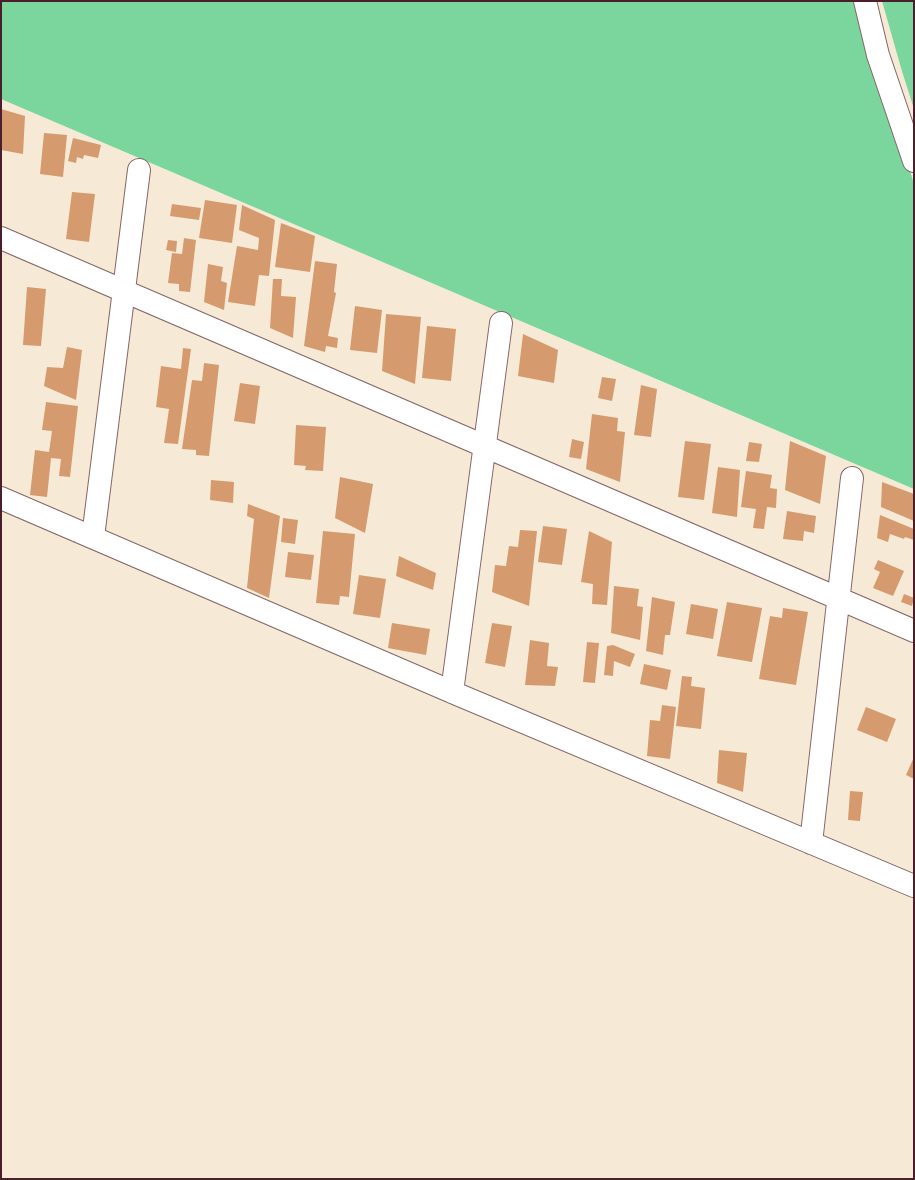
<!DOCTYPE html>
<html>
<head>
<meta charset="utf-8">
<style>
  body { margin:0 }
  #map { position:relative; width:915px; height:1180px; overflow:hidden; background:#f6ead6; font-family:"IM FELL Great Primer",serif }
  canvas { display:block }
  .frame { position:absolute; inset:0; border:2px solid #4a1f2b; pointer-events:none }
</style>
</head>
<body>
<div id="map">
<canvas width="915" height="1180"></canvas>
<div class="frame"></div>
</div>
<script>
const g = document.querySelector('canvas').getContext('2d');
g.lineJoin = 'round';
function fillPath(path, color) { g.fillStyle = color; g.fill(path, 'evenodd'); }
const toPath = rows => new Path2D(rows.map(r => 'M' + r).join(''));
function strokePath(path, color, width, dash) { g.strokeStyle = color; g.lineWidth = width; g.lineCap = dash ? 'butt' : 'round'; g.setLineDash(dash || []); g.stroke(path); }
fillPath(toPath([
  [1,1,858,1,914,184,914,489,1,99],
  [882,1,914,1,914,109,901,68]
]), '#7bd69d');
fillPath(toPath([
  [1,109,25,116,23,154,1,150],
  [44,133,67,135,63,177,40,174],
  [73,138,101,145,98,158,84,155,83,159,77,157,76,163,68,161],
  [72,192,95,194,89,242,66,239],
  [205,200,237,205,232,243,199,238],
  [172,204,201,208,199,220,170,216],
  [242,205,275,220,269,276,259,275,255,306,228,302,237,246,258,250,259,238,239,230],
  [281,223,315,236,310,272,275,267],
  [184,238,196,240,190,292,179,291,179,284,168,283,172,253,182,254],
  [168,240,177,241,176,252,166,250],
  [315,261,337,264,334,292,336,293,328,336,338,338,337,348,326,346,325,352,304,346],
  [208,264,223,267,221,281,227,283,224,310,204,302],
  [273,279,282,279,281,296,296,297,293,338,270,328],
  [27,287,46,289,41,346,23,345],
  [355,306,382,310,377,353,350,350],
  [386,314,421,317,415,384,382,371],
  [427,326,456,329,451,381,422,378],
  [523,334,558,350,554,383,518,376],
  [67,347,82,350,76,400,44,386,47,367,63,368],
  [183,348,191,349,178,444,164,443,169,409,156,407,161,366,181,369],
  [204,363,219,365,209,456,196,455,196,450,182,449,192,380,202,381],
  [602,377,616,379,612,401,598,398],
  [240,383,260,386,255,424,234,421],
  [641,385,657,389,651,437,634,435],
  [46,402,78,406,70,477,59,476,61,459,51,458,47,497,30,495,35,450,49,452,52,431,42,430],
  [592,414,618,418,617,431,625,432,620,482,586,469],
  [296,425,326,427,323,471,305,470,306,466,294,465],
  [572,439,584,442,581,459,569,457],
  [685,441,711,444,704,500,678,497],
  [790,441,826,456,820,504,785,490],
  [749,442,762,444,759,462,746,461],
  [718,467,740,470,737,517,712,513],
  [746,471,772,475,770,488,777,489,776,508,767,507,764,529,753,528,756,509,741,507],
  [340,477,373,484,365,533,335,518],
  [211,480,234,482,233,503,210,500],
  [882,482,914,494,914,521,881,507],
  [248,504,280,516,269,598,247,588,254,519,247,516],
  [787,511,816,516,814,533,804,531,803,541,783,539],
  [880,515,914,529,914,540,905,537,904,539,890,534,888,542,877,538],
  [283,518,298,520,295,544,281,542],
  [543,526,567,529,562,565,538,562],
  [520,530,537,531,529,606,492,592,495,565,506,566,509,546,518,547],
  [323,531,355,534,349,597,340,596,339,605,316,603],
  [589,531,612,542,607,605,592,604,593,584,581,582],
  [288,552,314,555,311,580,285,577],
  [399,556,436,573,433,590,396,576],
  [878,560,904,571,893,596,873,588,880,572,874,569],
  [359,575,386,579,380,618,353,614],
  [614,586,639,589,637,606,643,607,640,640,611,633],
  [904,594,914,598,912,606,901,602],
  [652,597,675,602,670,635,665,635,663,655,646,651],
  [727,602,762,608,752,662,717,656],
  [691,604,718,609,713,639,686,634],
  [783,608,808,612,796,685,759,679,770,616,782,618],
  [392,623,430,629,426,655,388,648],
  [492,623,512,626,505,667,485,663],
  [530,640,549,643,547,666,558,667,555,686,525,685],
  [587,642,599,643,595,683,583,682],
  [613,645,635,654,630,667,614,661,613,676,604,675,607,646],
  [644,664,671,670,667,690,640,684],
  [682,676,692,677,691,686,705,688,701,729,676,726],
  [662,705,676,707,670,759,647,756,650,720,660,721],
  [866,707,896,719,887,742,857,730],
  [719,750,747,753,743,792,717,783],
  [914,757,914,779,906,775],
  [850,791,863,792,860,821,848,820]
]), '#d59a6d');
const minor = toPath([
  [865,1,878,55,914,161],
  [1,238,914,631],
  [1,498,459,695,914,886],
  [93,537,139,170],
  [452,692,501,323],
  [811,843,852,478]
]);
strokePath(minor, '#866667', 24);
strokePath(minor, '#fff', 22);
</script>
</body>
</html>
